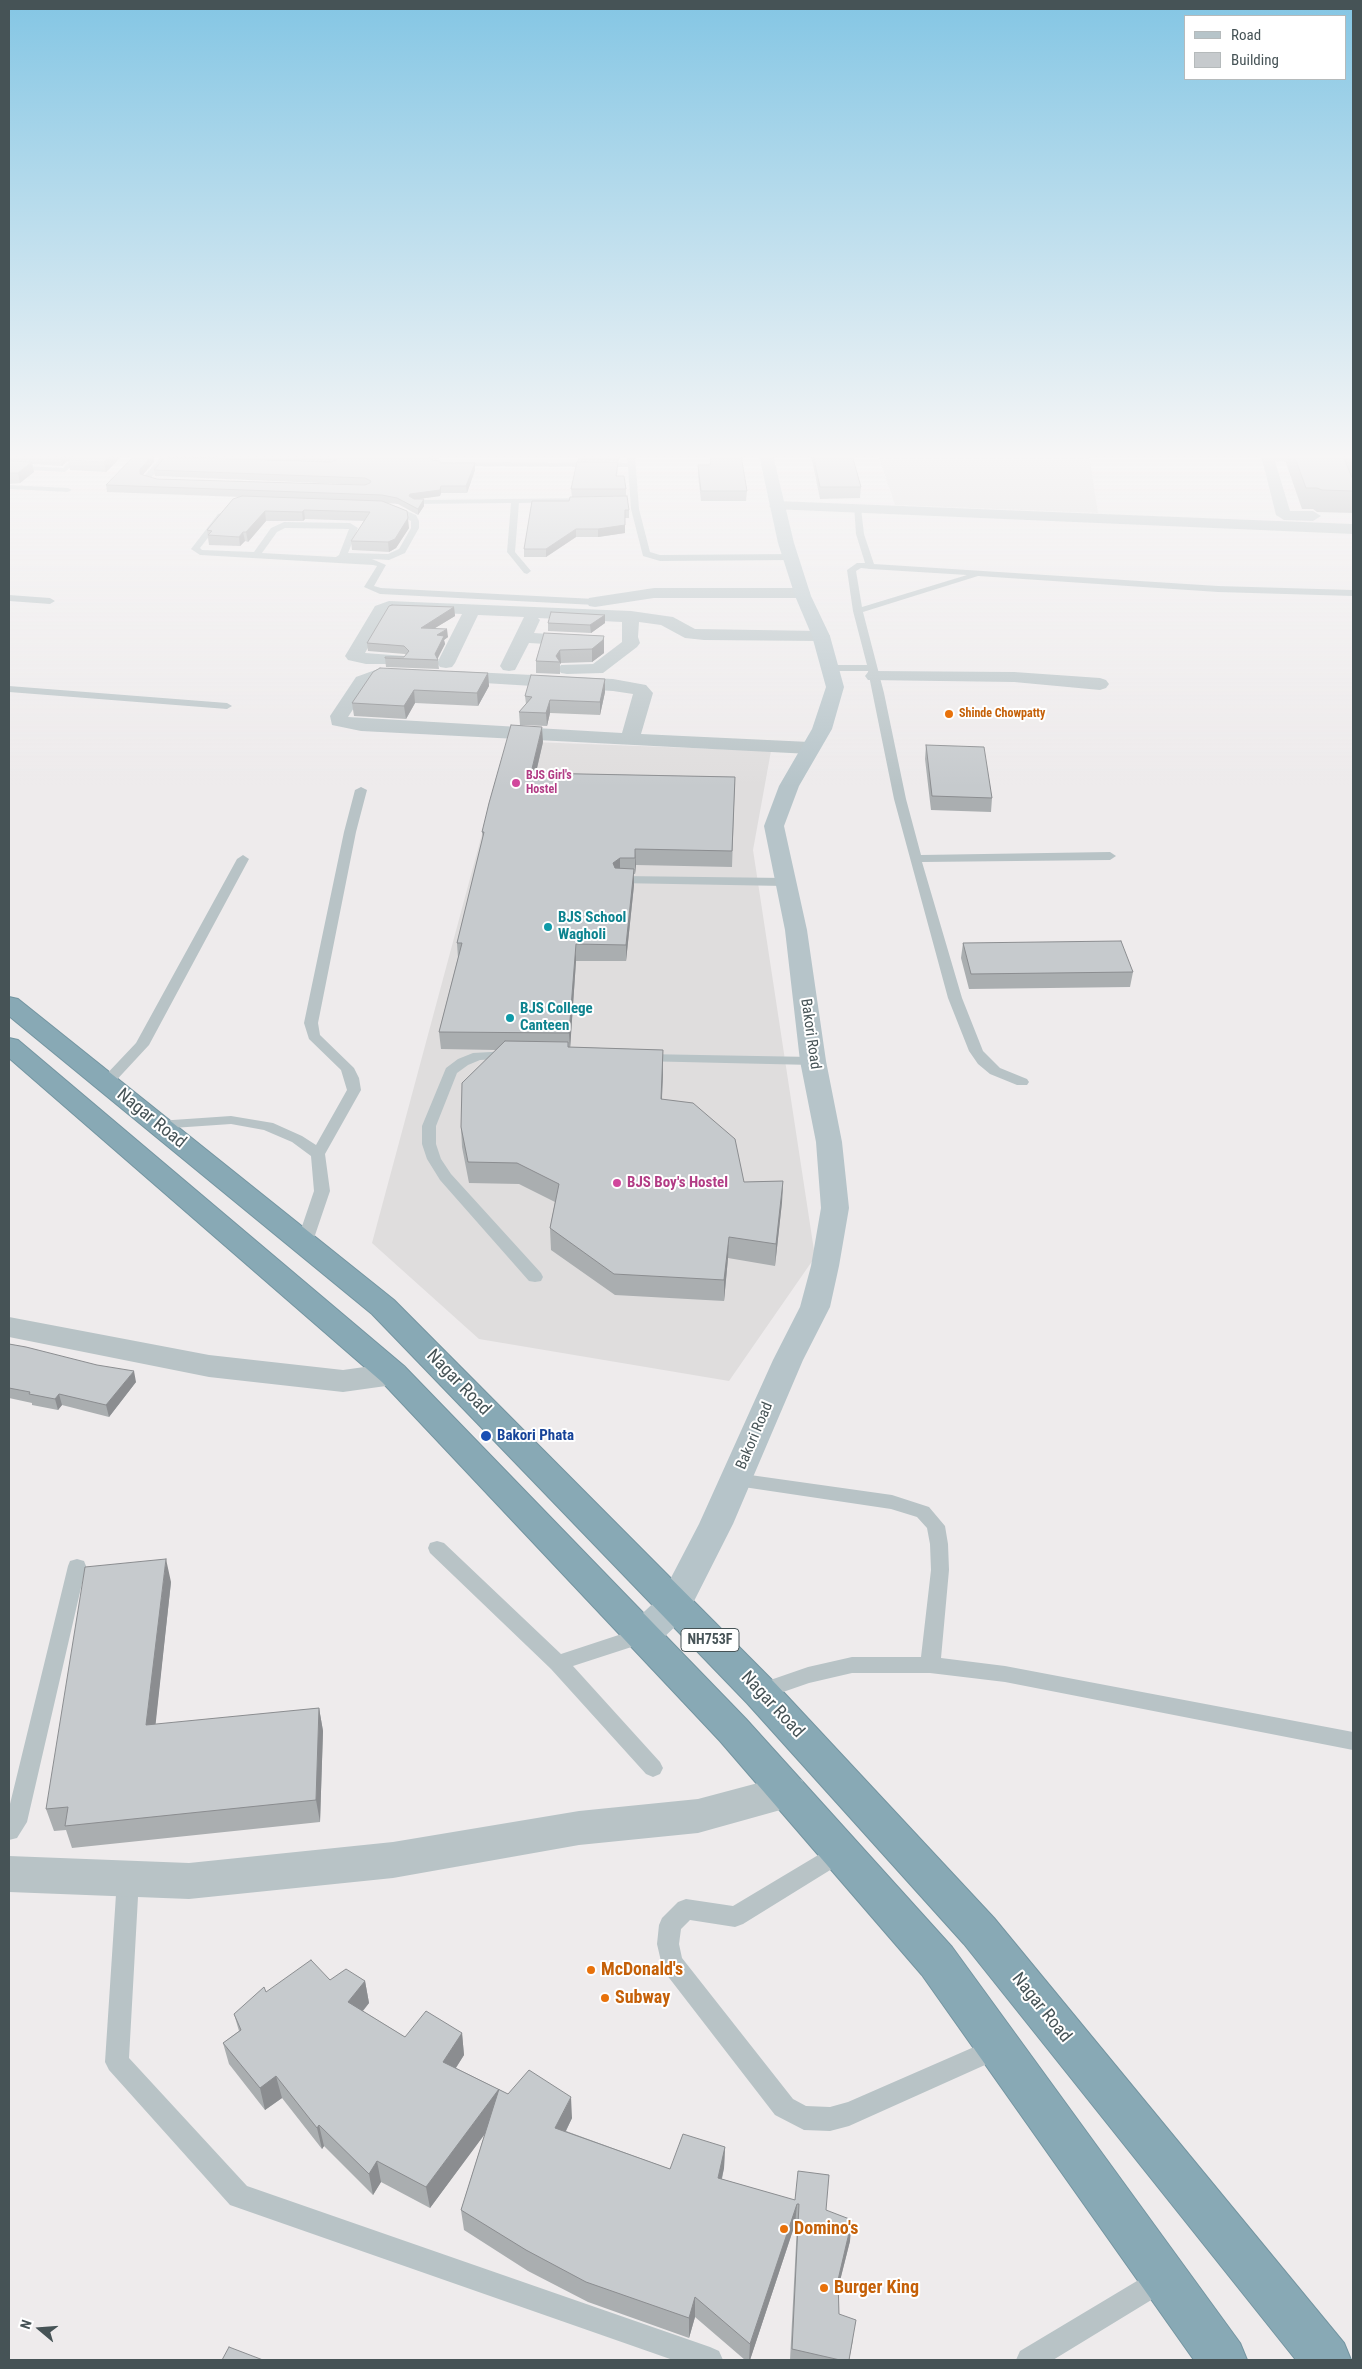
<!DOCTYPE html>
<html>
<head>
<meta charset="utf-8">
<style>
  body { margin:0 }
  #map { position:relative; width:1362px; height:2369px; overflow:hidden; background:#eeebec; font-family:"Roboto Condensed",sans-serif }
  canvas { display:block }
  .frame { position:absolute; inset:0; border:10px solid #465356; pointer-events:none }
  .legend { position:absolute; left:1184px; top:15px; width:162px; height:65px; box-sizing:border-box; background:#fff; border:1px solid #b5babb; margin:0; padding:6px 9px; list-style:none; font-size:15px; color:#465356 }
  .legend li { display:flex; align-items:center; gap:10px; height:25px }
  .legend b { width:25px; border:1px solid #b5babb }
  .north { position:absolute; left:15px; top:2304px; width:50px; height:50px; -webkit-text-stroke:4px #fff; paint-order:stroke; rotate:288deg; font-size:14px; font-weight:700; line-height:20px; text-align:center; color:#465356 }
  .north::after { content:''; display:block; margin:auto; width:18px; height:22px; background:#465356; clip-path:polygon(50% 0,100% 100%,50% 72%,0 100%) }
</style>
</head>
<body>
<div id="map">
<canvas width="1362" height="2369"></canvas>
<div class="frame"></div>
<ul class="legend">
<li><b style="height:6px;background:#b6c4c9"></b>Road</li>
<li><b style="height:14px;background:#c6cacd"></b>Building</li>
</ul>
<div class="north">N</div>
</div>
<script>
const g = document.querySelector('canvas').getContext('2d');
g.lineJoin = 'round';
function fillPath(path, color) { g.fillStyle = color; g.fill(path, 'evenodd'); }
const toPath = rows => new Path2D(rows.map(r => 'M' + r).join(''));
function strokePath(path, color, width, dash) { g.strokeStyle = color; g.lineWidth = width; g.lineCap = dash ? 'butt' : 'round'; g.setLineDash(dash || []); g.stroke(path); }
function drawText(font, color, halo, rows, align = 'center') {
  g.font = font + ' "Roboto Condensed",sans-serif'; g.lineWidth = 4; g.setLineDash([]); g.textBaseline = 'middle'; g.strokeStyle = halo; g.fillStyle = color; for (const [text, x, y, turn = 0] of rows) {
    g.save(); g.translate(x, y); g.rotate((+turn || 0) * Math.PI / 180); g.textAlign = isNaN(turn) ? turn : align; if (halo) g.strokeText(text, 0, 0); g.fillText(text, 0, 0); g.restore();
  }
}
fillPath(toPath([
  [878,455,1089,455,1098,513,895,505],
  [507,741,771,751,753,850,815,1257,729,1381,479,1339,372,1243]
]), '#dfdddd');
const highway = toPath([
  [9,997,18,999,394,1300,773,1681,994,1918,1344,2343,1351,2360,1296,2360,964,1944,747,1703,372,1314,9,1016,9,997],
  [9,1038,18,1040,404,1366,746,1719,952,1947,1240,2343,1247,2360,1194,2360,922,1975,720,1741,382,1382,9,1058,9,1038]
]);
strokePath(highway, '#7495a1', 2);
fillPath(toPath([
  [76,455,84,455,65,472,9,469,9,465,63,468,76,455],
  [163,455,171,455,151,478,165,480,165,484,143,481,143,477,163,455],
  [627,455,635,455,639,509,650,552,660,555,792,554,796,557,792,560,660,561,643,556,631,509,628,467,455,466,451,464,455,462,628,463,627,455],
  [9,485,68,488,72,490,68,492,9,489,9,485],
  [589,498,593,500,592,502,519,503,515,552,531,571,527,574,524,573,507,552,511,503,415,504,411,502,415,500,589,498],
  [387,505,393,505,416,515,419,521,419,528,405,553,389,560,372,559,386,565,374,586,381,588,595,599,600,602,595,605,380,594,364,587,377,566,373,565,200,555,191,549,218,514,221,513,225,516,200,548,202,550,254,552,271,528,284,522,350,523,358,528,348,553,388,554,399,549,411,528,411,521,387,509,387,505],
  [285,528,348,529,349,529,339,555,336,557,262,553,277,532,285,528],
  [854,506,861,508,864,534,874,564,1218,586,1353,590,1353,596,1218,592,978,576,863,612,884,693,906,799,921,855,1110,852,1116,856,1110,860,922,862,962,998,983,1051,1000,1068,1027,1079,1029,1082,1027,1085,1017,1085,990,1074,978,1064,969,1051,948,998,894,799,868,671,830,671,825,668,830,665,867,665,853,611,847,570,857,563,865,563,856,534,854,506],
  [861,568,870,569,967,575,862,607,856,571,861,568],
  [9,595,50,598,55,601,50,604,9,601,9,595],
  [9,686,227,703,232,706,227,709,9,692,9,686],
  [361,787,367,790,356,832,318,1023,320,1035,354,1068,359,1078,361,1090,325,1154,330,1191,312,1244,310,1248,304,1249,298,1248,296,1244,314,1191,311,1156,292,1142,264,1130,231,1124,158,1129,151,1125,158,1121,231,1116,273,1123,302,1136,316,1145,347,1090,341,1070,309,1039,304,1023,344,832,355,790,361,787],
  [243,855,249,859,149,1045,111,1086,101,1086,99,1083,101,1080,136,1043,237,859,243,855],
  [621,876,785,878,791,882,785,886,617,883,615,880,621,876],
  [509,1051,516,1055,514,1058,480,1060,468,1065,457,1073,436,1126,436,1144,441,1159,451,1174,541,1273,543,1277,541,1281,535,1282,529,1281,440,1180,427,1159,422,1144,422,1126,446,1068,458,1059,473,1053,509,1051],
  [644,1054,813,1057,820,1061,813,1065,639,1061,637,1058,644,1054],
  [736,1473,892,1495,929,1507,945,1526,948,1544,949,1570,941,1658,1005,1666,1353,1732,1353,1750,1005,1682,930,1673,852,1673,809,1683,760,1700,753,1698,750,1692,753,1686,808,1667,852,1657,921,1657,931,1570,930,1544,927,1528,917,1517,891,1509,730,1485,727,1480,730,1475,736,1473],
  [437,1541,444,1543,561,1654,643,1627,650,1629,653,1635,650,1641,573,1666,660,1762,663,1768,660,1774,653,1777,646,1774,551,1669,430,1553,428,1548,430,1543,437,1541],
  [77,1559,84,1561,86,1566,27,1822,17,1838,9,1840,9,1808,68,1566,70,1561,77,1559],
  [840,1842,848,1845,851,1852,848,1859,743,1924,735,1927,690,1920,681,1929,679,1944,682,1958,793,2099,806,2106,830,2107,848,2102,997,2037,1005,2040,1009,2048,1005,2056,849,2126,830,2131,804,2130,775,2115,663,1970,657,1944,659,1925,662,1918,678,1902,686,1899,733,1906,840,1842],
  [128,1869,136,1872,139,1879,129,2058,247,2186,710,2347,719,2351,723,2360,673,2360,230,2205,109,2070,105,2062,117,1879,120,1872,128,1869],
  [1162,2266,1171,2270,1175,2279,1171,2288,1053,2360,1016,2360,1020,2351,1162,2266]
]), '#b8c3c6');
fillPath(toPath([
  [1261,455,1352,456,1353,468,1346,464,1275,461,1290,511,1313,511,1321,516,1313,521,1284,520,1276,515,1261,455],
  [777,501,1353,524,1353,534,772,509,769,506,777,501],
  [654,588,802,588,808,589,810,593,808,597,802,598,654,598,595,607,589,606,587,602,589,598,595,597,654,588],
  [389,601,631,611,673,617,695,629,821,631,827,632,830,636,827,640,821,641,704,640,685,638,661,625,639,622,638,637,640,643,637,647,603,673,567,674,561,673,558,669,561,665,593,664,622,642,622,622,538,618,540,620,534,633,579,636,585,637,588,641,585,645,579,646,529,643,515,670,509,671,503,670,500,666,524,617,478,615,455,663,452,667,446,668,440,667,437,663,462,614,392,611,388,613,365,653,405,656,408,660,405,664,366,664,348,660,345,656,375,606,389,601],
  [378,669,406,669,412,670,415,674,412,678,406,679,381,679,369,685,348,717,622,733,633,694,613,691,452,681,446,680,443,676,446,672,452,671,613,679,646,685,653,693,641,734,810,742,817,744,820,748,817,752,810,754,361,731,332,725,330,716,356,677,378,669],
  [874,671,1014,672,1100,678,1106,680,1109,684,1106,688,1100,690,1014,682,868,680,865,676,868,672,874,671],
  [9,1317,209,1355,343,1370,393,1363,404,1366,408,1374,404,1382,393,1385,343,1392,209,1377,9,1337,9,1317],
  [788,1775,802,1780,807,1792,802,1804,698,1833,579,1845,393,1878,189,1899,9,1892,9,1856,189,1863,393,1842,579,1811,698,1799,788,1775]
]), '#b8c3c6');
fillPath(toPath([
  [759,455,773,455,794,543,811,596,830,636,844,687,832,729,799,786,784,826,807,930,826,1061,842,1142,849,1208,839,1266,830,1307,803,1360,733,1524,687,1615,656,1645,643,1649,630,1645,625,1635,630,1625,662,1595,699,1524,773,1360,800,1307,811,1266,821,1208,816,1142,800,1061,785,930,764,826,779,786,812,729,826,687,812,636,795,596,778,543,759,455]
]), '#b6c4c9');
fillPath(highway, '#88a9b5');
fillPath(toPath([
  [9,455,123,455,106,472,70,470,68,461,62,466,32,464,34,472,20,483,9,484],
  [153,455,154,462,142,475,157,479,365,485,367,485,155,476,154,470,331,462,333,462,190,457,190,455,439,455,439,459,431,460,440,463,475,470,467,493,441,493,440,496,420,499,424,506,418,515,398,504,386,503,409,528,396,548,389,552,352,550,351,541,364,521,305,519,303,521,266,521,248,542,245,541,240,546,209,545,207,530,240,497,107,492,106,485],
  [578,455,620,455,619,461,578,462],
  [811,455,852,455,861,487,860,498,820,499],
  [1287,455,1353,455,1353,478,1352,477,1353,480,1353,513,1317,512,1313,509,1302,509,1286,463],
  [698,465,747,491,746,501,701,501,698,475],
  [618,469,617,476,626,489,626,496,572,497,571,489],
  [532,501,629,510,629,518,625,518,625,533,598,537,576,537,546,557,524,557,524,549],
  [454,607,455,616,435,628,448,637,444,640,445,644,437,658,438,660,439,669,386,667,385,658,404,657,406,655,405,654,368,651,367,643],
  [605,615,605,623,591,633,548,631,548,623],
  [544,633,604,636,604,653,592,662,561,663,560,664,560,674,536,673,536,661],
  [488,673,489,686,478,706,415,703,406,719,354,716,352,703],
  [605,679,605,692,600,715,550,713,547,726,520,725,519,712,526,704,525,696],
  [543,742,536,773,735,777,732,867,636,865,635,874,634,874,634,885,626,961,576,961,570,1047,663,1050,663,1071,662,1099,744,1182,783,1181,782,1202,775,1266,728,1258,724,1301,615,1295,551,1250,550,1228,555,1202,519,1184,469,1183,462,1147,461,1127,496,1050,441,1049,439,1032,458,958,457,943,483,838,482,832],
  [926,745,992,798,991,812,931,810,925,759],
  [963,943,1133,972,1130,987,969,989,961,958],
  [9,1344,136,1382,109,1417,62,1405,58,1410,32,1405,32,1403,9,1398],
  [171,1582,155,1725,319,1708,323,1731,320,1822,72,1848,66,1830,54,1831,46,1809],
  [330,1980,365,1981,369,2003,363,2011,405,2037,462,2033,464,2055,456,2068,508,2094,572,2118,566,2131,670,2169,725,2147,724,2168,722,2179,826,2210,850,2241,838,2289,839,2314,853,2340,849,2360,790,2360,797,2225,795,2224,750,2360,745,2360,695,2317,689,2338,588,2302,528,2271,464,2230,461,2210,485,2133,430,2208,381,2182,373,2195,324,2146,322,2149,282,2098,265,2110,229,2064,223,2043,239,2031,234,2014,266,1992]
]), '#aaaeb0');
fillPath(toPath([
  [61,455,74,455,62,466,60,456],
  [111,455,123,455,106,472,104,462],
  [153,455,154,462,142,476,140,474,140,469],
  [428,455,432,455,432,459,427,462,427,456],
  [32,462,34,472,20,483,18,473],
  [475,463,475,470,467,493,466,486],
  [441,486,441,493,440,496,410,500,409,496,410,494],
  [424,499,424,506,418,515,418,509],
  [304,510,305,519,303,521,302,512],
  [625,510,625,533,598,537,598,529],
  [265,511,266,521,248,542,246,532],
  [408,518,409,528,396,548,389,552,388,542],
  [576,529,576,537,546,557,546,549],
  [243,532,245,541,240,546,239,537],
  [454,607,455,616,422,636,421,628],
  [605,615,605,623,591,633,590,625],
  [447,629,448,637,444,640,445,644,437,660,435,654,437,635],
  [604,636,604,653,592,662,592,649],
  [560,650,561,663,560,664,560,662,556,656],
  [488,673,489,686,478,706,477,693],
  [605,679,605,692,600,715,600,702],
  [414,690,415,703,406,719,404,706],
  [550,700,550,713,547,726,546,713],
  [542,727,543,742,532,789,531,773],
  [635,849,636,865,635,874],
  [620,858,620,874,613,880,613,863],
  [634,869,634,885,626,961,626,945],
  [576,944,576,961,570,1050,569,1033],
  [663,1050,663,1071,661,1119,661,1099],
  [783,1181,782,1202,775,1266,776,1244],
  [729,1237,728,1258,724,1301,724,1280],
  [134,1371,136,1382,109,1417,106,1405],
  [59,1394,62,1405,58,1410,55,1399],
  [166,1559,171,1582,153,1748,146,1725],
  [319,1708,323,1731,320,1822,316,1800],
  [365,1981,369,2003,352,2024,348,2002],
  [462,2033,464,2055,446,2083,443,2062],
  [276,2076,282,2098,265,2110,260,2088],
  [499,2089,502,2111,430,2208,426,2187],
  [571,2097,572,2118,557,2149,555,2128],
  [319,2125,324,2146,322,2149,317,2128],
  [725,2147,724,2168,717,2199,718,2178],
  [377,2161,381,2182,373,2195,369,2174],
  [797,2204,795,2224,750,2360,749,2360,750,2344],
  [852,2220,850,2241,835,2300,838,2280],
  [695,2297,695,2317,689,2338,689,2318]
]), '#8b8d90');
const building = toPath([
  [39,455,61,455,60,456,39,455],
  [74,455,111,455,104,462,68,460,74,455],
  [135,455,153,455,140,469,140,474,157,479,365,485,370,483,371,481,365,478,154,470,165,457,331,462,336,460,337,458,332,455,428,455,427,456,432,460,440,461,440,463,475,463,466,486,441,486,440,490,410,494,409,496,414,499,424,499,418,509,397,498,382,495,106,485,135,455],
  [712,455,741,455,747,491,701,491,698,465,710,465,712,455],
  [813,455,852,455,861,487,820,487,813,455],
  [1294,455,1353,455,1353,457,1343,456,1353,480,1353,491,1322,490,1317,488,1306,488,1294,455],
  [9,461,32,462,18,473,9,473,9,461],
  [577,462,618,462,616,476,624,476,626,489,571,489,577,462],
  [242,496,382,501,407,511,408,518,395,539,388,542,351,541,370,512,304,510,302,512,265,511,246,532,243,532,239,537,208,535,212,531,207,530,233,499,242,496],
  [627,496,629,510,625,510,625,525,598,529,576,529,546,549,524,549,532,501,569,501,570,497,627,496],
  [392,605,454,607,421,628,447,629,437,635,444,636,435,654,438,660,385,658,385,657,404,657,409,651,404,646,367,643,389,606,392,605],
  [551,612,605,615,590,625,548,623,551,612],
  [544,633,604,636,603,640,592,649,560,650,556,656,560,662,536,661,544,633],
  [380,668,488,673,477,693,414,690,404,706,352,703,373,672,380,668],
  [531,675,605,679,600,702,550,700,546,713,519,712,532,697,525,696,531,675],
  [511,725,542,727,531,773,735,777,732,851,635,849,635,858,620,858,613,863,615,868,634,869,626,945,576,944,569,1033,439,1032,462,943,457,943,484,832,482,832,489,803,511,725],
  [926,745,984,747,992,798,932,796,926,745],
  [1121,941,1133,972,971,974,963,943,1121,941],
  [505,1041,568,1042,568,1047,663,1050,661,1099,693,1103,735,1139,744,1182,783,1181,776,1244,729,1237,724,1280,614,1274,550,1228,559,1184,517,1163,468,1162,461,1127,462,1083,505,1041],
  [9,1344,26,1347,97,1365,134,1371,106,1405,59,1394,55,1399,29,1394,30,1392,9,1388,9,1344],
  [166,1559,146,1725,319,1708,316,1800,65,1826,68,1807,46,1809,85,1567,166,1559],
  [311,1960,330,1980,346,1969,365,1981,348,2002,405,2037,426,2011,462,2033,443,2062,508,2094,529,2070,571,2097,555,2128,670,2169,683,2134,725,2147,718,2178,795,2200,798,2171,829,2175,826,2210,852,2220,838,2280,839,2314,856,2320,849,2360,840,2360,792,2349,799,2204,797,2204,750,2344,695,2297,689,2318,586,2282,526,2250,461,2210,499,2089,426,2187,377,2161,369,2174,319,2125,317,2128,276,2076,260,2088,223,2043,241,2030,234,2014,264,1987,266,1992,311,1960],
  [229,2347,263,2360,222,2360,229,2347]
]);
fillPath(building, '#c6cacd');
strokePath(building, '#8b8d90', 1);
const sky = g.createLinearGradient(0, 0, 0, 787);
sky.addColorStop(0, '#84c6e4');
sky.addColorStop(0.58, '#f7f6f6');
sky.addColorStop(1, '#f7f6f600');
g.fillStyle = sky;
g.fillRect(0, 0, 1362, 787);
for (const [x, y, r, color] of [
  [949,714,5,"#e8710a"],
  [516,783,5,"#d1479c"],
  [548,927,5,"#0f9aa8"],
  [510,1018,5,"#0f9aa8"],
  [617,1183,5,"#d1479c"],
  [486,1436,6,"#1a4fb4"],
  [591,1970,5,"#e8710a"],
  [605,1998,5,"#e8710a"],
  [784,2229,5,"#e8710a"],
  [824,2288,5,"#e8710a"]
]) { const dot = new Path2D(); dot.arc(x, y, r, 0, 2 * Math.PI); g.fillStyle = color; g.fill(dot); strokePath(dot, '#fff', 2); }
drawText('bold 12px', '#c56008', '#fff', [
  ["Shinde Chowpatty",959,714]
], 'left');
drawText('bold 12px', '#b23c85', '#fff', [
  ["BJS Girl's",526,776],
  ["Hostel",526,790]
], 'left');
for (const [x, y, w] of [
  [710,1640,58]
]) { const box = new Path2D(); box.roundRect(x - w / 2, y - 11.5, w, 23, 4); g.fillStyle = '#fff'; g.fill(box); strokePath(box, '#465356', 1); }
drawText('bold 14px', '#465356', null, [
  ["NH753F",710,1640]
]);
drawText('bold 15px', '#0d838f', '#fff', [
  ["BJS School",558,918],
  ["Wagholi",558,935],
  ["BJS College",520,1009],
  ["Canteen",520,1026]
], 'left');
drawText('15px', '#465356', '#fff', [
  ["Bakori Road",810,1034,82],
  ["Bakori Road",755,1436,-67]
]);
drawText('bold 15px', '#b23c85', '#fff', [
  ["BJS Boy's Hostel",627,1183]
], 'left');
drawText('bold 15px', '#164399', '#fff', [
  ["Bakori Phata",497,1436]
], 'left');
drawText('18px', '#465356', '#fff', [
  ["Nagar Road",151,1119,39],
  ["Nagar Road",458,1383,46],
  ["Nagar Road",772,1705,47],
  ["Nagar Road",1041,2008,51]
]);
drawText('bold 18px', '#c56008', '#fff', [
  ["McDonald's",601,1970],
  ["Subway",615,1998],
  ["Domino's",794,2229],
  ["Burger King",834,2288]
], 'left');
</script>
</body>
</html>
